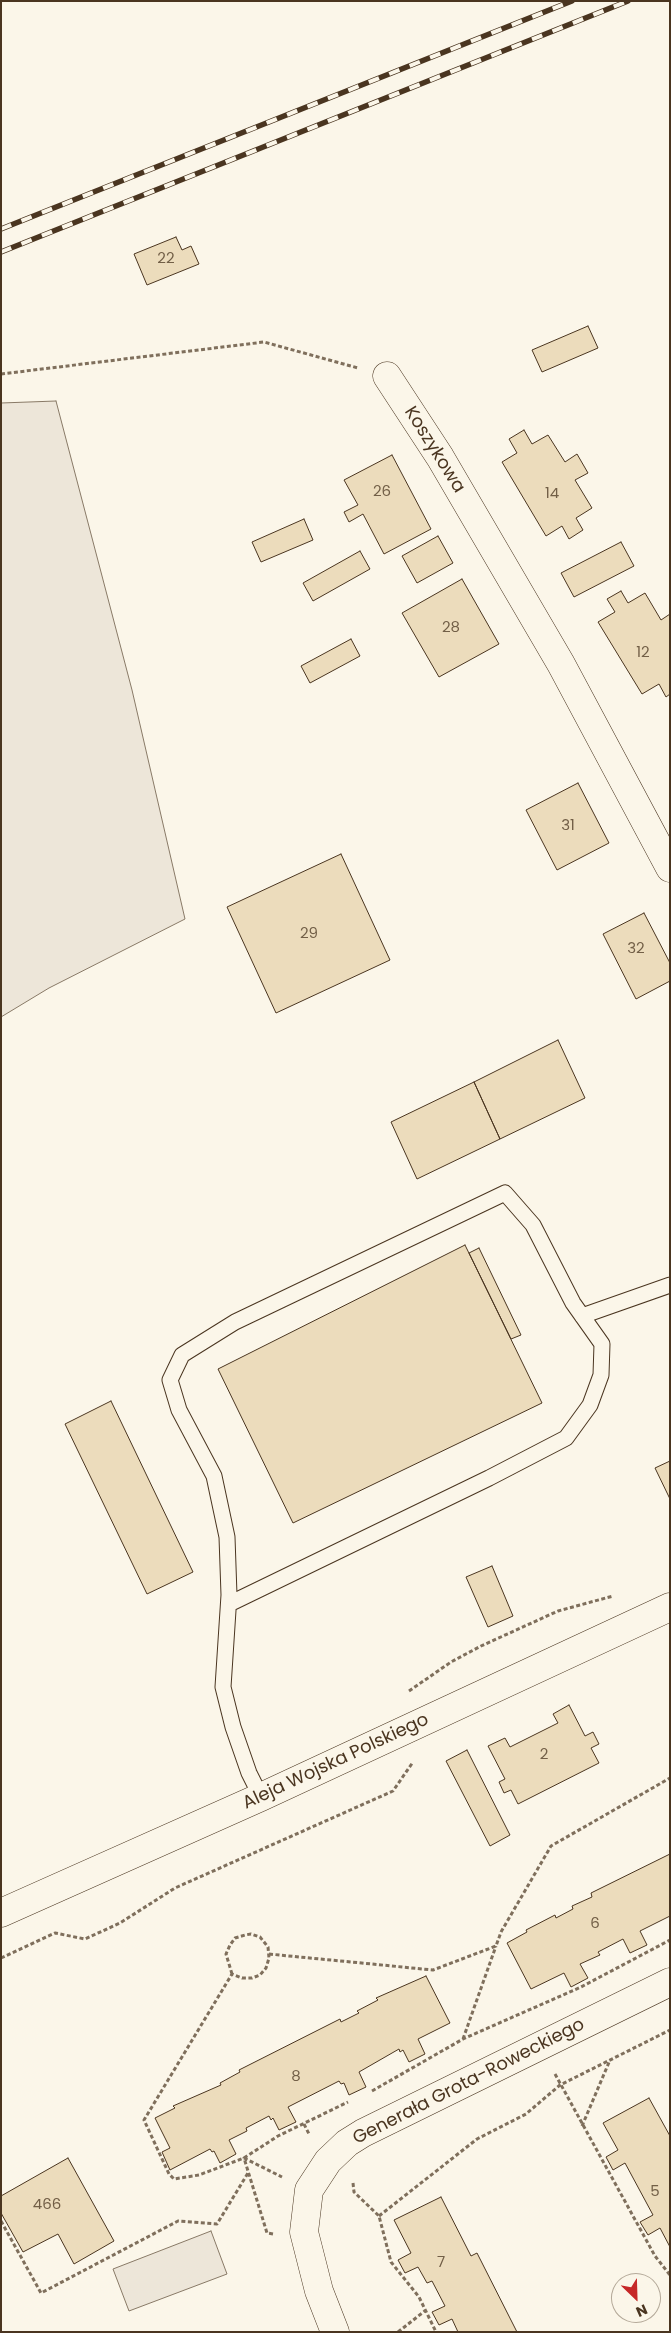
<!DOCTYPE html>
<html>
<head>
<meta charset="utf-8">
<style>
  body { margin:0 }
  #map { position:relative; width:671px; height:2333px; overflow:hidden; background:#fbf6e9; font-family:Poppins,sans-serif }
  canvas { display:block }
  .frame { position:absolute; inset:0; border:2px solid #4a3520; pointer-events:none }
  .north { position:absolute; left:611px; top:2273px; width:50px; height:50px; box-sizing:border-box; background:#fbf6e9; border:1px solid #b4a999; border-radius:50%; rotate:156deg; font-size:14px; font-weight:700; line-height:20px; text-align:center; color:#4a3520 }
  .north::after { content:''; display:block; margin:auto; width:18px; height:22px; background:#c62828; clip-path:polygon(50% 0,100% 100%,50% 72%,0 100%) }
</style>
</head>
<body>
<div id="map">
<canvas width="671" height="2333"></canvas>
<div class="frame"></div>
<div class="north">N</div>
</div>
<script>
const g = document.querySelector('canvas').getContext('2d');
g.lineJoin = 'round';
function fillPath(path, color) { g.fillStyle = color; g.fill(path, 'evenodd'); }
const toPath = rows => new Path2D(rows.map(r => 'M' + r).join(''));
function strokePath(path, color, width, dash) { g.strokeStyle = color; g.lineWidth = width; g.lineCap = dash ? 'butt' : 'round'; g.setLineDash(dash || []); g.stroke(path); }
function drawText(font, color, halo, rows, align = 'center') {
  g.font = font + ' Poppins,sans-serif'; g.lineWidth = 4; g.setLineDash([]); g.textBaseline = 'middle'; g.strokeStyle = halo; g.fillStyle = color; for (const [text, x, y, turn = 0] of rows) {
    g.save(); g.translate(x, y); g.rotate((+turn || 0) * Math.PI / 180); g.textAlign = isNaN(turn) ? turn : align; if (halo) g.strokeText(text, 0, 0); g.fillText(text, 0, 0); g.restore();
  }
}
const green = toPath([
  [56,401,132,690,185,919,49,988,1,1017,1,403,56,401],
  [211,2231,227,2274,129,2311,113,2269,211,2231]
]);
fillPath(green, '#ede6d9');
strokePath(green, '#887966', 1);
const building = toPath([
  [176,237,182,250,191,246,199,264,147,285,134,254,176,237],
  [588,326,598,348,542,372,532,350,588,326],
  [524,430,532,444,548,435,565,462,577,454,588,473,575,480,592,508,576,518,583,530,569,539,562,526,546,536,502,462,517,453,509,439,524,430],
  [392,455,431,529,384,554,363,514,349,522,344,512,358,505,344,480,392,455],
  [304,519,313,540,261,562,252,542,304,519],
  [438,536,453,563,417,583,402,556,438,536],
  [621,542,634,566,574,597,561,573,621,542],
  [360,551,370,569,313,601,303,583,360,551],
  [462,579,499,644,439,677,402,613,462,579],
  [621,591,628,603,645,593,661,620,670,614,670,694,666,697,659,684,642,694,598,622,615,612,607,599,621,591],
  [351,639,360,656,310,683,301,666,351,639],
  [578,783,609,843,557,870,526,810,578,783],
  [341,854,390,960,276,1013,227,907,341,854],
  [644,913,670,963,670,981,636,999,603,934,644,913],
  [558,1040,585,1098,500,1139,474,1082,558,1040],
  [474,1082,500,1139,417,1179,391,1122,474,1082],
  [465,1245,542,1403,293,1523,218,1369,465,1245],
  [479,1248,521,1335,511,1339,469,1253,479,1248],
  [111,1401,193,1572,147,1594,65,1424,111,1401],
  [670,1461,670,1499,655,1468,670,1461],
  [492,1566,513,1616,488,1627,466,1577,492,1566],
  [569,1705,585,1736,593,1732,599,1744,591,1748,599,1763,518,1804,511,1790,504,1793,499,1782,505,1779,488,1746,505,1738,510,1747,558,1723,553,1714,569,1705],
  [467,1750,510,1835,490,1846,446,1761,467,1750],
  [670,1854,670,1916,640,1931,647,1945,630,1953,623,1939,598,1952,600,1955,580,1964,588,1978,571,1987,564,1973,531,1989,507,1943,527,1932,526,1930,555,1915,556,1918,573,1909,572,1906,592,1897,591,1893,670,1854],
  [426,1976,450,2023,418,2039,425,2054,409,2062,403,2050,400,2052,399,2049,359,2072,366,2087,349,2095,344,2083,341,2084,339,2081,288,2107,296,2122,279,2130,273,2118,271,2120,269,2116,246,2128,247,2131,229,2140,236,2154,220,2163,214,2151,212,2152,210,2149,170,2170,162,2152,170,2148,155,2118,175,2108,173,2106,221,2085,220,2083,240,2072,239,2070,340,2019,341,2022,359,2013,357,2011,378,2000,376,1998,426,1976],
  [649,2098,670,2136,670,2247,660,2228,648,2235,640,2222,653,2215,625,2163,613,2170,606,2157,618,2150,603,2123,649,2098],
  [68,2158,114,2241,74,2264,58,2234,23,2252,1,2213,1,2196,68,2158],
  [441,2197,471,2256,477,2253,517,2332,458,2332,452,2319,439,2325,432,2312,445,2306,432,2281,427,2283,418,2267,405,2273,398,2260,411,2253,394,2220,441,2197]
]);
fillPath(building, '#ecdcbc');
strokePath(building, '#4a3520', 1);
const lane = toPath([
  [582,1316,670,1285],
  [229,1604,489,1478,566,1438,590,1405,601,1375,602,1344,573,1303,533,1225,505,1193,235,1322,182,1355,170,1380,179,1410,214,1476,227,1537,229,1595,223,1687,233,1727,249,1773,261,1797]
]);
const street = toPath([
  [387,376,440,457,561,664,670,868],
  [335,2332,319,2291,304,2232,309,2190,328,2161,347,2143,363,2133,670,1982]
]);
const primary = toPath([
  [1,1913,261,1797,670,1607]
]);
strokePath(lane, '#4a3520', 17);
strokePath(street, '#4a3520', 29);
strokePath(primary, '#4a3520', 29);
strokePath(toPath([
  [1,374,264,342,358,368],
  [409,1691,451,1662,481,1646,558,1611,613,1596],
  [269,1954,433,1970,496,1946,501,1932,551,1846,670,1778],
  [1,1958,55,1933,85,1939,120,1923,175,1888,393,1791,413,1762],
  [232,1974,226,1954,230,1945,235,1938,245,1935,251,1934,260,1937,268,1947,269,1958,266,1968,260,1975,252,1978,242,1978,232,1974,144,2120,169,2174,174,2179,199,2175,244,2158,282,2177],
  [463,2039,496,1946],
  [555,2074,655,2256,670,2275],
  [372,2091,463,2039,581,1987,670,1940],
  [304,2124,309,2134],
  [582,2126,610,2060],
  [353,2183,354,2192,379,2216,391,2262,419,2297,436,2332],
  [379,2216,477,2139,526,2114,560,2085,670,2030],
  [1,2221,41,2293,178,2221,217,2224,248,2173],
  [273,2234,267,2233,244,2158,278,2136,348,2102],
  [398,2332,426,2310]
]), '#7f6f5c', 3, [4, 2.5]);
strokePath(lane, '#fbf6e9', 15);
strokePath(street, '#fbf6e9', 28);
strokePath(primary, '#fbf6e9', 28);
const rail = toPath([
  [1,229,572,1],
  [1,252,628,1]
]);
strokePath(rail, '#4a3520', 5.5);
strokePath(rail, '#fbf6e9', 4, [11]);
drawText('15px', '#725f47', null, [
  ["22",166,259],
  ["26",382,492],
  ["14",552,494],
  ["28",451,628],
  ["12",643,653],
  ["31",568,826],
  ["29",309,934],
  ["32",636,949],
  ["2",544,1755],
  ["6",595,1924],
  ["8",296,2077],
  ["5",655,2192],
  ["466",47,2205],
  ["7",441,2263]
]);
drawText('18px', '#4a3520', '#fbf6e9', [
  ["Koszykowa",434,450,58],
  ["Aleja Wojska Polskiego",336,1762,-25],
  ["Generała Grota-Roweckiego",469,2082,-27]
]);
</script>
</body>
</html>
